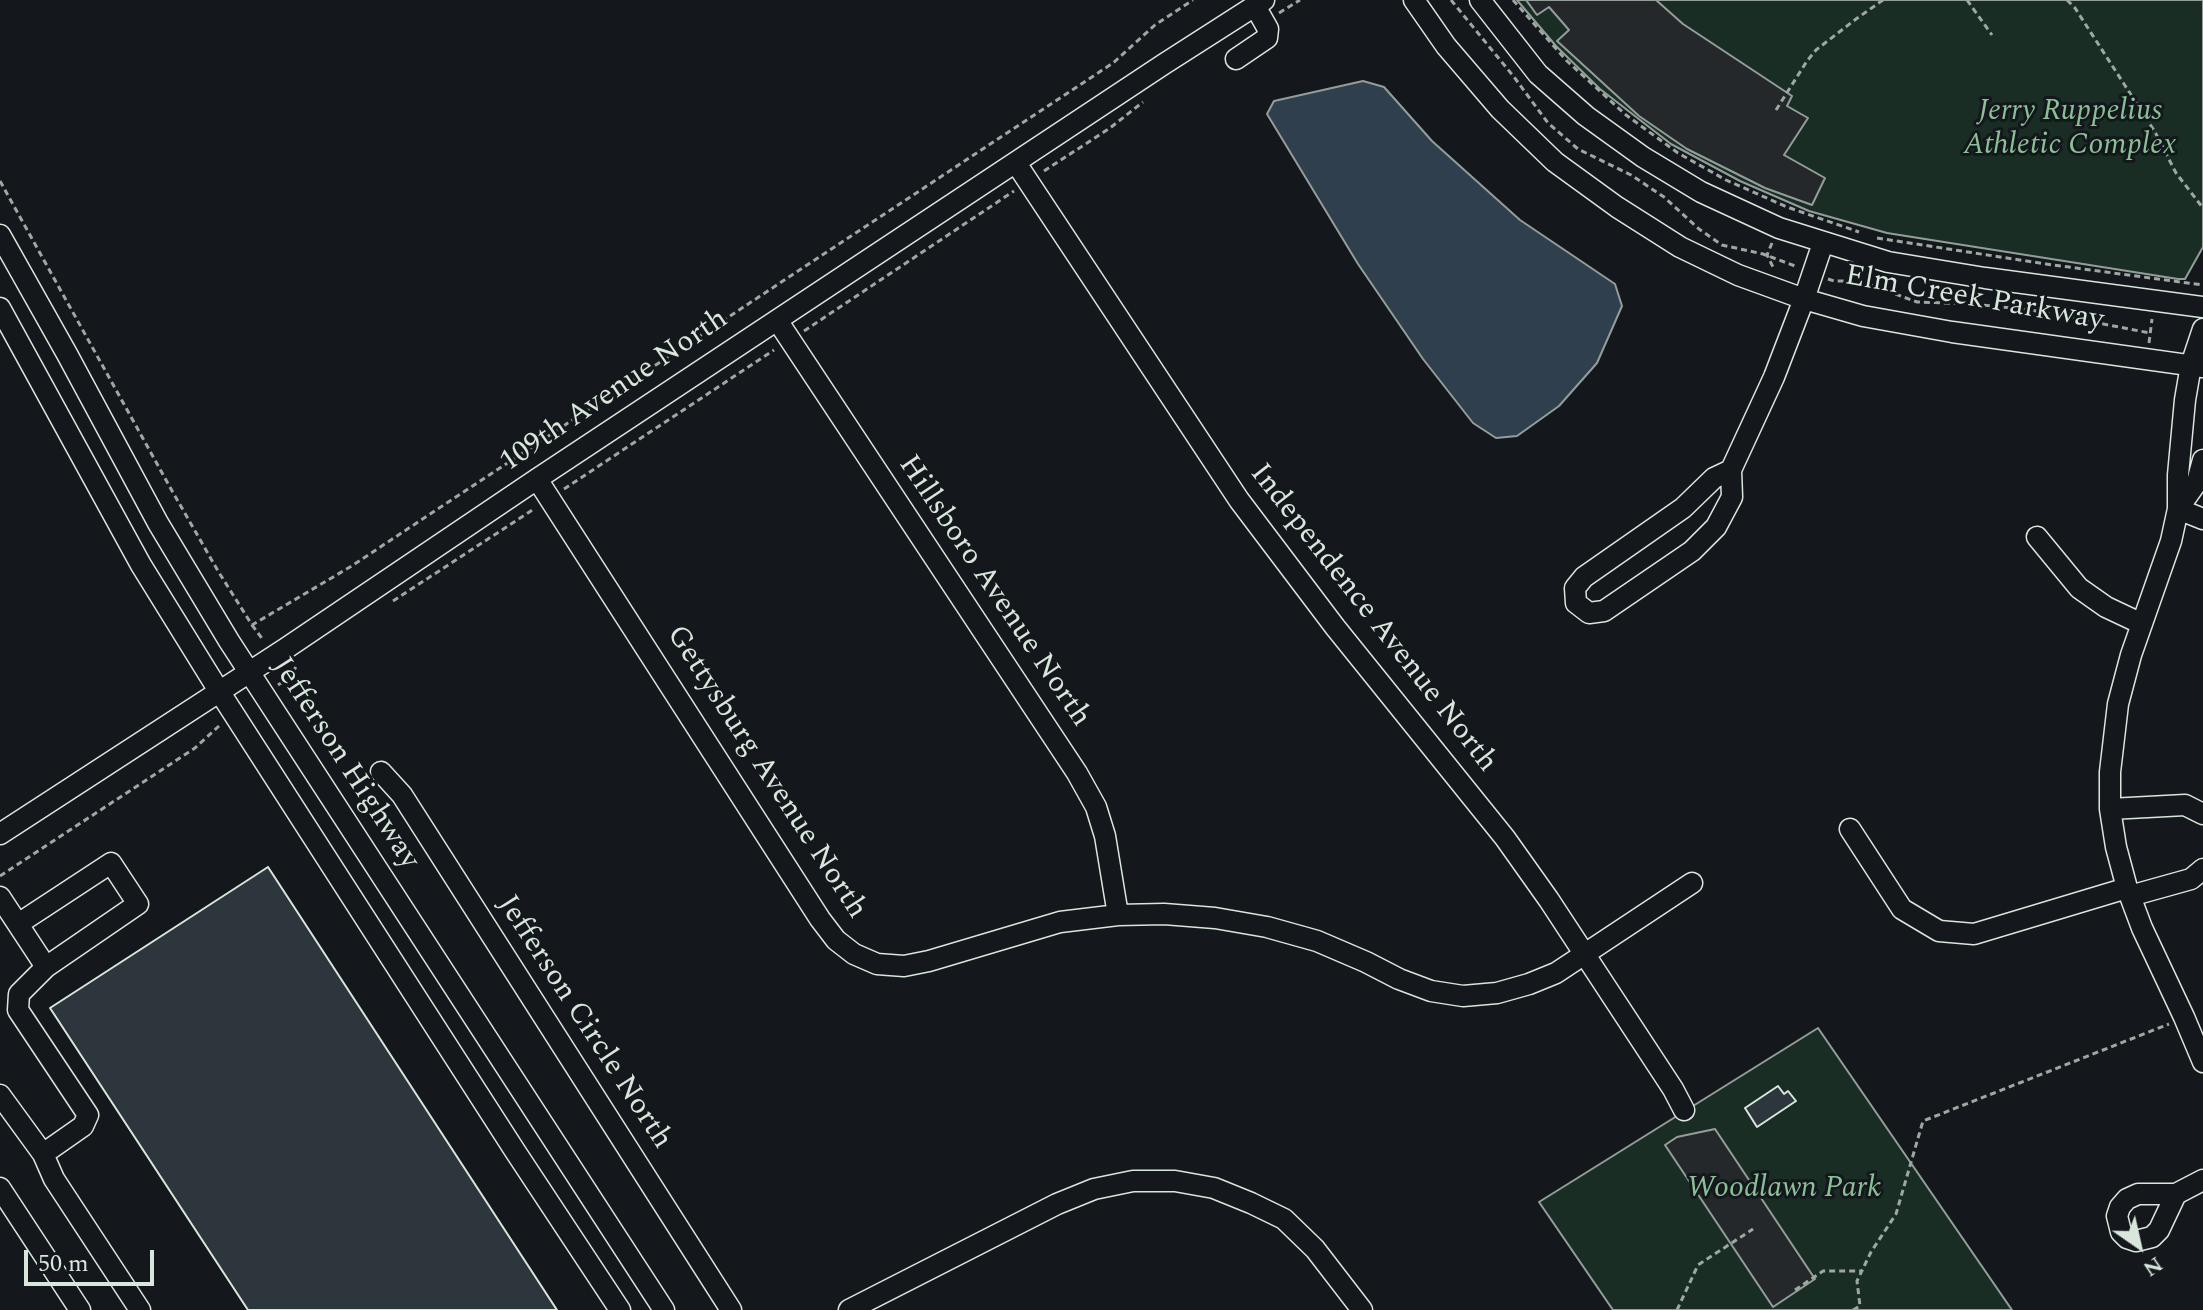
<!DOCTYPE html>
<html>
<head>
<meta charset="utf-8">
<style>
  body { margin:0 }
  #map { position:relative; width:2203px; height:1310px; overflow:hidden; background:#14181c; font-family:Spectral,serif }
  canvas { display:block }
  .north { position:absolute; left:2099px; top:1206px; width:80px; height:80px; -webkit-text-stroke:6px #14181c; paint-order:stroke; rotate:146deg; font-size:22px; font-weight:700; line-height:32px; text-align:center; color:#d8e6dc }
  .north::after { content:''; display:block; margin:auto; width:28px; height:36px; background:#d8e6dc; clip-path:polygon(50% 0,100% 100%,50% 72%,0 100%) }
  .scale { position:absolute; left:24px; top:1250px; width:130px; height:36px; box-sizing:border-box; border:4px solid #d8e6dc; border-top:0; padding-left:10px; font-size:24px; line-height:28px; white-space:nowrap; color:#d8e6dc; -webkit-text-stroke:6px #14181c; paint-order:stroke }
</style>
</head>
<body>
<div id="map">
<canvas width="2203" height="1310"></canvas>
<div class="north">N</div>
<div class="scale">50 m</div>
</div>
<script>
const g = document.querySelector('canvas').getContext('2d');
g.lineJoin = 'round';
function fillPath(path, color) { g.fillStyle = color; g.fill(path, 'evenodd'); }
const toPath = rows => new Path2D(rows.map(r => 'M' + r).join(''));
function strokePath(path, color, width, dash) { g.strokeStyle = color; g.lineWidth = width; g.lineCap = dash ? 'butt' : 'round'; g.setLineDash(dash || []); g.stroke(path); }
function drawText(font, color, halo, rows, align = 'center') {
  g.font = font + ' Spectral,serif'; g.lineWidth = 6; g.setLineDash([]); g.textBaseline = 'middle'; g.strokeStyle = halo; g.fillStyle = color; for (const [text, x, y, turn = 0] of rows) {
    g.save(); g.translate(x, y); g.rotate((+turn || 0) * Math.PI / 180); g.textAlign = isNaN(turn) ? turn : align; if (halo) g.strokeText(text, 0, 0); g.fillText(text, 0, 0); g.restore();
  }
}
const green = toPath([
  [1517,0,2203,0,2203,247,2185,279,2178,279,1887,233,1809,211,1740,181,1671,144,1600,89,1556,46,1517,0],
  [1818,1028,2012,1310,1613,1310,1539,1202,1818,1028]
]);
fillPath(green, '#1a2d24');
strokePath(green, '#939e99', 2);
const parking = toPath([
  [1526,0,1656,0,1683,24,1792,96,1787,106,1808,118,1784,155,1825,178,1812,205,1765,188,1687,149,1639,116,1557,41,1569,30,1549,7,1537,15,1526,0],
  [1715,1129,1815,1279,1773,1307,1665,1145,1677,1137,1715,1129]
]);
fillPath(parking, '#24282b');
strokePath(parking, '#939e99', 2);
const water = toPath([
  [1363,81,1384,87,1432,141,1520,220,1615,284,1622,306,1597,363,1559,406,1517,436,1496,438,1473,423,1423,359,1358,264,1267,114,1274,101,1363,81]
]);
fillPath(water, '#2f3f4d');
strokePath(water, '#939e99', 2);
const building = toPath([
  [268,867,557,1310,248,1310,50,1008,268,867],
  [1778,1086,1784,1094,1788,1091,1796,1101,1757,1127,1745,1108,1778,1086]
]);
fillPath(building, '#2c363c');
strokePath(building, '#d8e6dc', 2);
const minor = toPath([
  [1414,0,1446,46,1500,109,1555,162,1617,207,1680,247,1738,275,1804,299,1863,316,1952,332,2203,367],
  [1480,0,1538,74,1586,116,1643,157,1701,192,1779,228,1888,262,1985,278,2203,307],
  [1236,59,1267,38,1268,29,1255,6],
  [1016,163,1239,500,1335,627,1505,838,1549,900,1673,1089,1684,1110],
  [0,235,67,354,158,523,229,641,664,1310],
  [0,308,141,565,219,691,515,1151,620,1310],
  [777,320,1077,773,1096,807,1105,836,1118,915],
  [2203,329,2191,365,2185,400,2178,475,2178,509,2171,541,2131,655,2118,704,2110,772,2110,809,2116,847,2127,888,2142,928,2184,1017,2203,1062],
  [1731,470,1714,478,1683,508,1584,577,1575,588,1576,603,1589,613,1604,611,1692,551,1716,527,1732,497,1731,470,1774,377,1804,299,1823,243],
  [537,479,820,919,836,940,854,954,877,964,904,966,929,961,1060,922,1118,915,1164,914,1215,918,1267,927,1317,941,1366,962,1399,979,1431,991,1463,996,1497,993,1529,984,1556,973,1692,883],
  [2178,509,2197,482,2203,460],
  [2178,509,2203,519],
  [2037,537,2079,588,2106,607,2142,624],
  [381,772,402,795,731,1310],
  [2110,809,2185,805,2203,814],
  [1850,829,1902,909,1939,931,1974,934,2127,888],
  [0,834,285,649,537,479,1164,64,1264,0],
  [2130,896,2191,879,2203,869],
  [0,897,46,967,19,994,18,1010,88,1115,83,1126,43,1154,0,1095],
  [18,924,111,863,138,904,46,967],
  [43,1154,54,1179,140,1310],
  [0,1188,80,1310],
  [2176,1194,2159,1230,2152,1237,2136,1241,2127,1238,2121,1232,2117,1216,2120,1207,2127,1199,2138,1194,2176,1194,2203,1180],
  [849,1310,1057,1204,1094,1189,1133,1181,1175,1181,1214,1188,1251,1203,1284,1219,1315,1249,1362,1310]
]);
strokePath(minor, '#d8e6dc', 23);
strokePath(toPath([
  [1451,0,1514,77,1548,123,1578,149,1631,175,1664,197,1699,229,1722,245,1763,254,1795,266],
  [1513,0,1567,61,1626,115,1678,153,1726,180,1787,207,1859,232],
  [1967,0,1992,35],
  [2067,0,2075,8,2155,132,2176,173,2203,208],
  [1279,13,1300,0],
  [1776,110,1807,61,1816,50,1856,19,1883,0],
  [1044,171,1110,128,1143,102],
  [0,181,171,489,218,571,252,625,350,567,1113,63,1155,25,1193,0],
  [1877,238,2046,264,2203,285],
  [1772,243,1767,255,1774,269],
  [1828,279,1834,281,1860,281,1917,302,1973,304,2031,310,2150,333],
  [804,331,1014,191],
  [2149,343,2152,319],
  [564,489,774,350],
  [393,601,534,509],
  [252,625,264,641],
  [278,685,290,677,297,665],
  [0,876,195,748,219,726],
  [1795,1290,1823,1271,1862,1271],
  [1677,1310,1698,1265,1753,1229],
  [1853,1310,1860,1306,1857,1281,1871,1252,1896,1214,1923,1121,2169,1024]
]), '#9da8a2', 3, [6, 4]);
strokePath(minor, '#14181c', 20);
drawText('italic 30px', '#8ac095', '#14181c', [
  ["Jerry Ruppelius",2070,113],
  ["Athletic Complex",2070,147],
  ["Woodlawn Park",1784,1190]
]);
drawText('30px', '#d8e6dc', '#14181c', [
  ["Elm Creek Parkway",1974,300,10],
  ["109th Avenue North",615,392,-34],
  ["Hillsboro Avenue North",993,592,56],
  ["Independence Avenue North",1372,619,52],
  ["Jefferson Highway",344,764,57],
  ["Gettysburg Avenue North",765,773,57],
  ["Jefferson Circle North",583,1023,57]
]);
</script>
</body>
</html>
